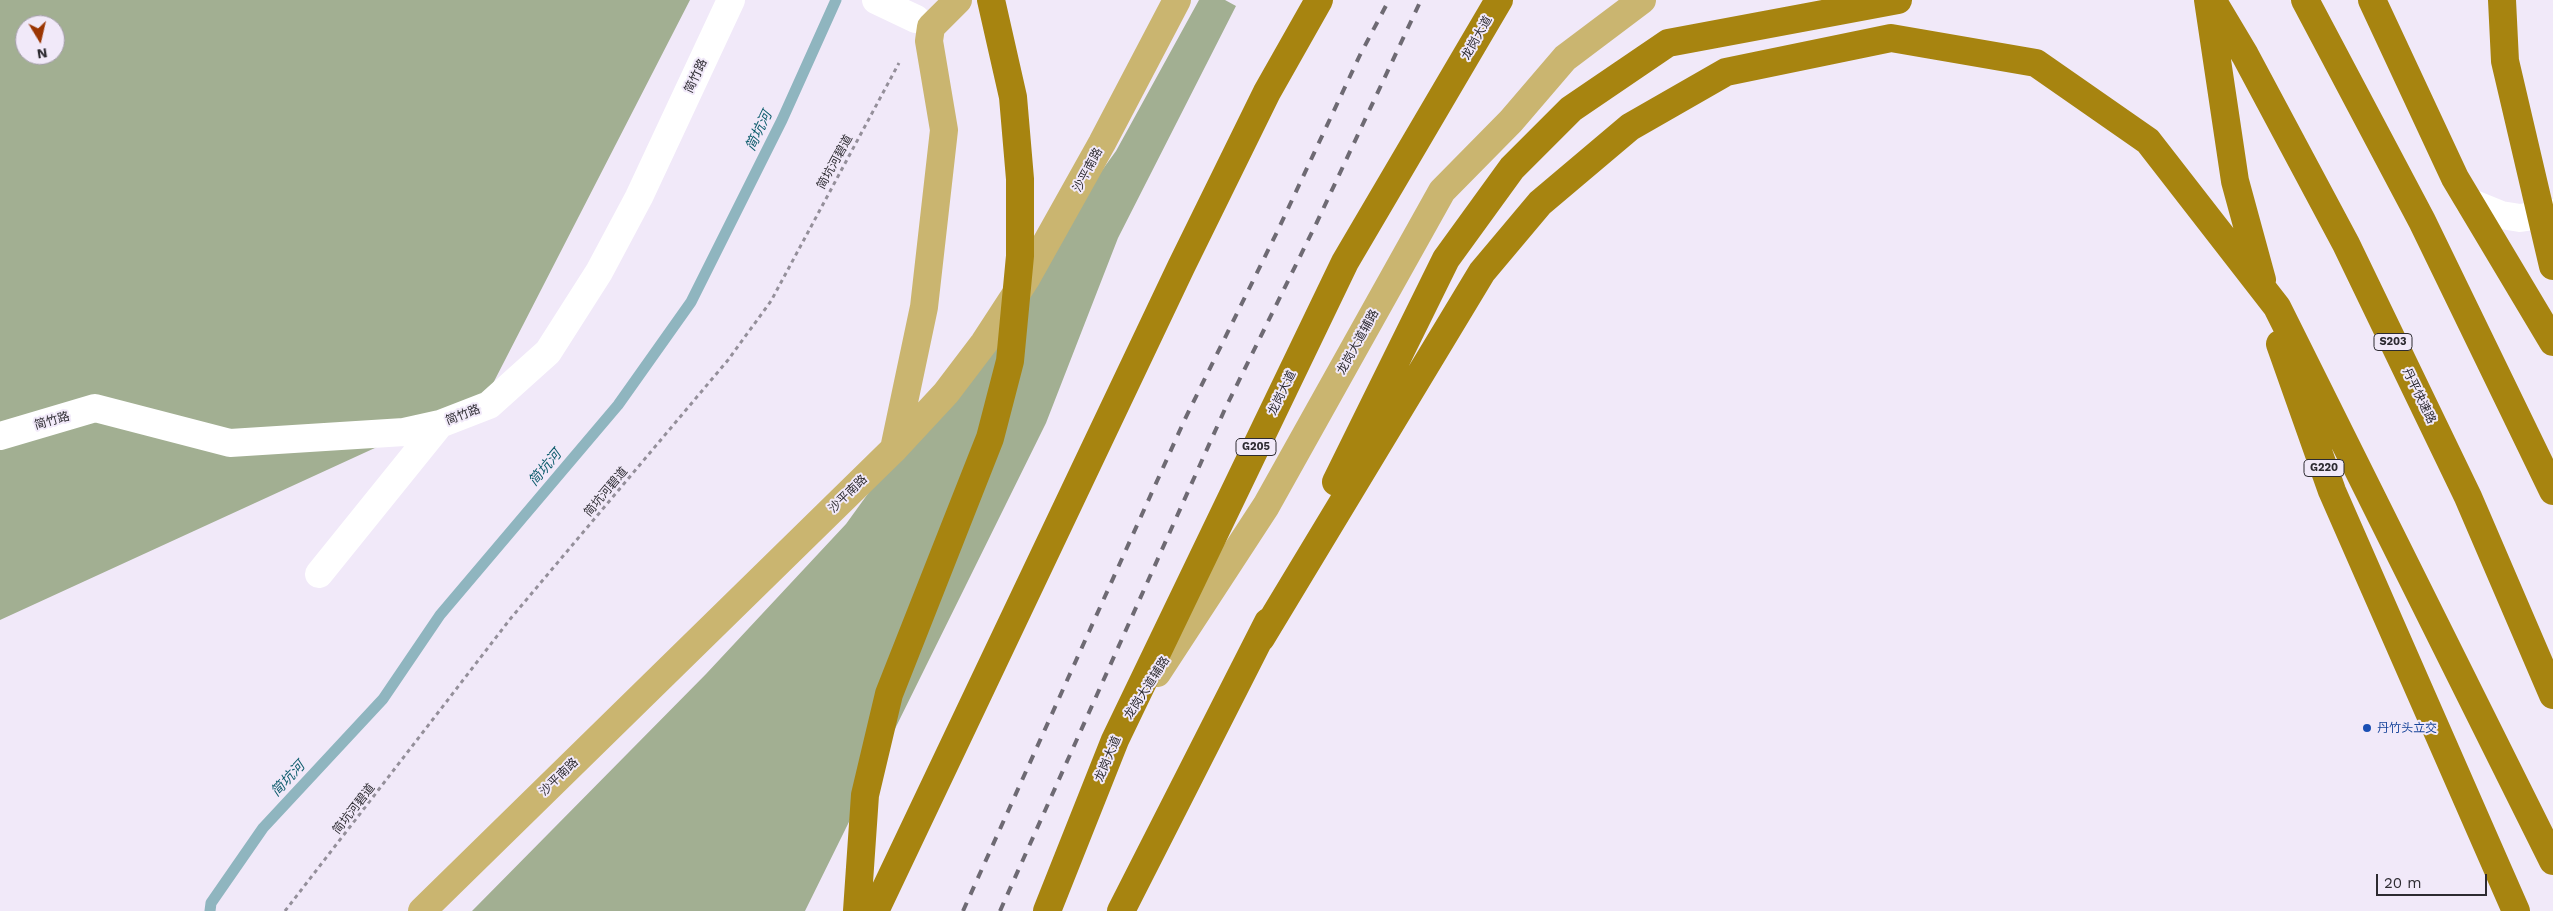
<!DOCTYPE html>
<html>
<head>
<meta charset="utf-8">
<style>
  body { margin:0 }
  #map { position:relative; width:2553px; height:911px; overflow:hidden; background:#f1e9f9; font-family:"Work Sans",sans-serif }
  canvas { display:block }
  .north { position:absolute; left:15px; top:15px; width:50px; height:50px; box-sizing:border-box; background:#f1e9f9; border:1px solid #a39da9; border-radius:50%; rotate:171deg; font-size:14px; font-weight:700; line-height:20px; text-align:center; color:#2d2b31 }
  .north::after { content:''; display:block; margin:auto; width:18px; height:22px; background:#9b3603; clip-path:polygon(50% 0,100% 100%,50% 72%,0 100%) }
  .scale { position:absolute; left:2376px; top:874px; width:111px; height:22px; box-sizing:border-box; border:2px solid #2d2b31; border-top:0; padding-left:6px; font-size:15px; line-height:18px; white-space:nowrap; color:#2d2b31; -webkit-text-stroke:4px #f1e9f9; paint-order:stroke }
</style>
</head>
<body>
<div id="map">
<canvas width="2553" height="911"></canvas>
<div class="north">N</div>
<div class="scale">20 m</div>
</div>
<script>
const g = document.querySelector('canvas').getContext('2d');
g.lineJoin = 'round';
function fillPath(path, color) { g.fillStyle = color; g.fill(path, 'evenodd'); }
const toPath = rows => new Path2D(rows.map(r => 'M' + r).join(''));
function strokePath(path, color, width, dash) { g.strokeStyle = color; g.lineWidth = width; g.lineCap = dash ? 'butt' : 'round'; g.setLineDash(dash || []); g.stroke(path); }
function drawText(font, color, halo, rows, align = 'center') {
  g.font = font + ' "Work Sans","Noto Sans SC",sans-serif'; g.lineWidth = 4; g.setLineDash([]); g.textBaseline = 'middle'; g.strokeStyle = halo; g.fillStyle = color; for (const [text, x, y, turn = 0] of rows) {
    g.save(); g.translate(x, y); g.rotate((+turn || 0) * Math.PI / 180); g.textAlign = isNaN(turn) ? turn : align; if (halo) g.strokeText(text, 0, 0); g.fillText(text, 0, 0); g.restore();
  }
}
fillPath(toPath([
  [0,0,690,0,486,397,0,620],
  [25,25,55,25,55,55,25,55],
  [1199,0,1225,0,1236,6,1118,238,1046,423,805,911,472,911,706,674,846,524,1116,151]
]), '#a2af92');
strokePath(toPath([
  [210,911,211,903,263,828,383,699,440,615,618,405,691,302,782,120,836,0]
]), '#8fb5bf', 11);
strokePath(toPath([
  [285,911,511,618,728,360,771,301,899,63]
]), '#948f9a', 3, [4, 4]);
strokePath(toPath([
  [876,0,916,19],
  [2469,202,2501,215,2520,218,2553,213],
  [0,436,95,408,230,443,404,432,440,424,489,405,548,352,599,272,639,197,731,0],
  [319,574,440,424]
]), '#fff', 28);
strokePath(toPath([
  [894,449,924,307,944,130,929,41,931,27,958,0],
  [1157,673,1266,506,1442,191,1511,121,1565,58,1642,0],
  [422,911,894,449,946,393,984,343,1027,277,1102,143,1177,0]
]), '#cab570', 28);
strokePath(toPath([
  [2208,0,2235,181,2262,280],
  [2305,0,2422,221,2553,491],
  [2372,0,2455,178,2553,342],
  [2502,0,2505,61,2553,266],
  [2214,3,2245,55,2346,244,2468,497,2553,695],
  [2280,344,2332,491,2516,911],
  [1336,482,1446,259,1512,168,1571,109,1668,43,1898,0],
  [1261,638,1482,272,1540,203,1630,127,1726,72,1891,38,2036,63,2148,141,2277,307,2553,861],
  [857,911,865,795,889,694,990,438,1010,361,1020,256,1020,179,1013,97,991,0],
  [875,911,1181,267,1267,92,1319,0],
  [1047,911,1115,740,1345,262,1499,0],
  [1121,911,1268,622]
]), '#a78410', 28);
strokePath(toPath([
  [963,911,1185,419,1278,230,1360,55,1389,0],
  [1000,911,1225,409,1317,222,1421,0]
]), '#6e6a73', 4, [9, 9]);
for (const [x, y, r, color] of [
  [2367,728,5,"#1a4fb4"]
]) { const dot = new Path2D(); dot.arc(x, y, r, 0, 2 * Math.PI); g.fillStyle = color; g.fill(dot); strokePath(dot, '#f1e9f9', 2); }
for (const [x, y, w] of [
  [2393,342,38],
  [1256,447,40],
  [2324,468,40]
]) { const box = new Path2D(); box.roundRect(x - w / 2, y - 8.5, w, 17, 4); g.fillStyle = '#f1e9f9'; g.fill(box); strokePath(box, '#2d2b31', 1); }
drawText('bold 11px', '#2d2b31', null, [
  ["S203",2393,342],
  ["G205",1256,447],
  ["G220",2324,468]
]);
drawText('12px', '#2d2b31', '#f1e9f9', [
  ["龙岗大道",1477,38,-60],
  ["简竹路",696,76,-65],
  ["简坑河碧道",835,162,-61],
  ["沙平南路",1088,170,-62],
  ["龙岗大道辅路",1358,342,-61],
  ["龙岗大道",1282,393,-64],
  ["丹平快速路",2419,396,64],
  ["简竹路",463,415,-21],
  ["简竹路",52,421,-16],
  ["简坑河碧道",606,492,-50],
  ["沙平南路",848,494,-44],
  ["龙岗大道辅路",1147,688,-57],
  ["龙岗大道",1108,759,-67],
  ["沙平南路",559,777,-44],
  ["简坑河碧道",354,809,-52]
]);
drawText('12px', '#164399', '#f1e9f9', [
  ["丹竹头立交",2377,728]
], 'left');
drawText('italic 14px', '#0d5c6c', '#f1e9f9', [
  ["简坑河",759,131,-64],
  ["简坑河",545,468,-50],
  ["简坑河",288,779,-47]
]);
</script>
</body>
</html>
